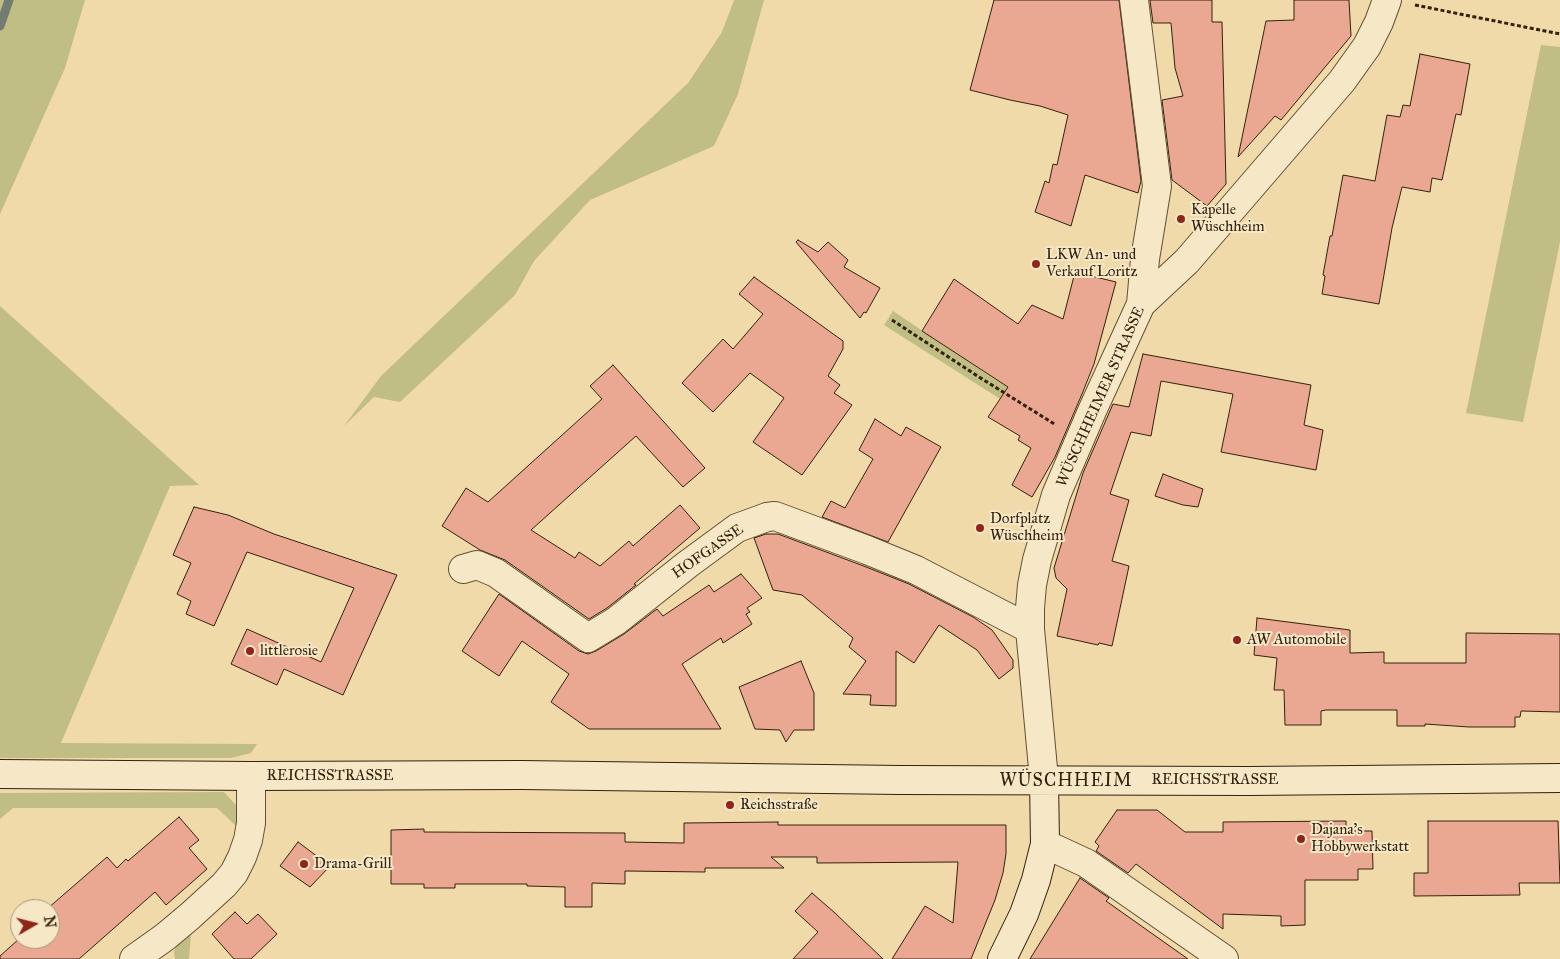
<!DOCTYPE html>
<html>
<head>
<meta charset="utf-8">
<style>
  body { margin:0 }
  #map { position:relative; width:1560px; height:959px; overflow:hidden; background:#f1daa9; font-family:"IM FELL Great Primer",serif }
  canvas { display:block }
  .north { position:absolute; left:10px; top:899px; width:50px; height:50px; box-sizing:border-box; background:#f6e7c7; border:1px solid #a8987d; border-radius:50%; rotate:82deg; font-size:14px; font-weight:700; line-height:20px; text-align:center; color:#32220e }
  .north::after { content:''; display:block; margin:auto; width:18px; height:22px; background:#8f2418; clip-path:polygon(50% 0,100% 100%,50% 72%,0 100%) }
</style>
</head>
<body>
<div id="map">
<canvas width="1560" height="959"></canvas>
<div class="north">N</div>
</div>
<script>
const g = document.querySelector('canvas').getContext('2d');
g.lineJoin = 'round';
function fillPath(path, color) { g.fillStyle = color; g.fill(path, 'evenodd'); }
const toPath = rows => new Path2D(rows.map(r => 'M' + r).join(''));
function strokePath(path, color, width, dash) { g.strokeStyle = color; g.lineWidth = width; g.lineCap = dash ? 'butt' : 'round'; g.setLineDash(dash || []); g.stroke(path); }
function drawText(font, color, halo, rows, align = 'center') {
  g.font = font + ' "IM FELL Great Primer",serif'; g.lineWidth = 4; g.setLineDash([]); g.textBaseline = 'middle'; g.strokeStyle = halo; g.fillStyle = color; for (const [text, x, y, turn = 0] of rows) {
    g.save(); g.translate(x, y); g.rotate((+turn || 0) * Math.PI / 180); g.textAlign = isNaN(turn) ? turn : align; if (halo) g.strokeText(text, 0, 0); g.fillText(text, 0, 0); g.restore();
  }
}
fillPath(toPath([
  [0,0,85,0,65,68,0,214],
  [734,0,764,0,738,94,714,146,590,200,534,261,515,295,400,402,374,397,344,426,381,376,688,83,722,32],
  [1541,45,1560,47,1560,242,1523,422,1466,413],
  [0,306,199,485,170,486,61,743,257,744,251,753,231,758,0,758],
  [893,311,993,378,1069,425,1063,439,884,325],
  [224,792,235,804,239,813,238,828,217,808,13,808,0,819,0,793],
  [191,934,189,959,175,959,174,952,177,945]
]), '#c0be84');
strokePath(toPath([
  [0,26,9,0]
]), '#737c70', 9);
const building = toPath([
  [994,0,1119,0,1141,181,1138,193,1085,175,1071,226,1035,212,1045,181,1049,183,1053,164,1057,165,1068,115,1040,106,1010,100,970,90,994,0],
  [1150,0,1212,0,1212,22,1222,22,1226,184,1207,206,1172,180,1162,100,1183,96,1175,68,1171,23,1153,23,1150,0],
  [1294,0,1349,0,1351,36,1281,120,1275,116,1238,157,1266,21,1294,20,1294,0],
  [1420,54,1470,64,1461,115,1456,114,1442,180,1432,178,1430,192,1402,187,1392,228,1379,304,1322,294,1325,276,1323,275,1330,236,1332,236,1343,175,1375,181,1387,115,1400,117,1403,105,1410,106,1420,54],
  [798,240,818,252,828,242,848,260,844,267,880,288,866,313,864,312,860,318,796,242,798,240],
  [1075,272,1116,282,1094,364,1082,394,1055,457,1032,497,1012,485,1031,448,1018,440,1020,436,988,417,1008,387,922,331,954,279,1018,324,1032,305,1063,319,1075,272],
  [754,277,843,341,843,349,828,376,840,385,834,393,852,405,802,475,753,442,784,398,750,373,713,412,682,383,723,339,733,349,763,314,739,294,754,277],
  [1143,354,1311,385,1304,425,1323,430,1316,470,1221,452,1233,394,1161,381,1151,436,1131,432,1110,494,1129,500,1112,561,1129,566,1112,646,1099,643,1098,645,1057,636,1067,589,1056,578,1054,568,1083,473,1113,404,1129,407,1143,354],
  [613,365,705,468,683,487,636,436,531,530,575,558,579,552,600,566,629,541,633,546,680,505,700,528,634,584,636,585,607,608,589,619,505,560,480,550,442,526,466,488,488,502,602,399,590,386,613,365],
  [875,419,901,436,906,427,941,447,888,542,822,517,831,501,845,508,873,459,859,450,875,419],
  [1163,474,1203,489,1198,507,1183,505,1155,496,1163,474],
  [194,507,228,515,274,534,397,575,343,695,284,669,277,685,231,664,247,629,321,662,354,588,247,552,214,626,186,614,191,601,177,594,191,563,173,555,194,507],
  [766,534,778,534,861,565,909,584,973,617,992,630,1013,660,1013,668,999,679,977,650,939,625,914,663,896,651,896,706,870,705,871,695,843,694,866,661,849,647,853,638,802,595,773,590,754,538,766,534],
  [741,574,762,598,747,608,750,612,746,614,752,624,723,643,721,638,682,664,721,729,589,729,551,702,569,674,522,641,499,676,462,651,499,594,579,651,588,654,596,651,624,634,657,609,663,616,709,585,714,592,741,574],
  [1257,618,1350,630,1350,653,1384,652,1384,663,1466,663,1466,633,1560,634,1560,712,1521,711,1520,717,1515,717,1515,727,1469,727,1425,724,1425,726,1397,726,1397,710,1326,710,1321,711,1321,725,1285,725,1284,690,1274,690,1277,658,1254,655,1257,618],
  [801,661,814,693,814,730,794,730,786,742,780,730,755,729,739,687,801,661],
  [1117,810,1157,810,1185,832,1223,832,1223,822,1346,821,1346,831,1372,831,1373,869,1358,869,1358,880,1305,880,1305,925,1281,926,1281,916,1223,914,1223,929,1136,864,1128,873,1096,851,1099,846,1095,842,1117,810],
  [179,817,199,840,189,848,207,869,166,905,155,892,79,959,0,959,0,956,20,938,50,939,50,912,53,909,47,909,107,857,117,868,126,859,128,861,179,817],
  [1428,821,1558,821,1560,883,1519,883,1520,895,1414,896,1414,873,1428,873,1428,821],
  [778,822,778,825,1006,825,1006,854,1003,873,995,900,971,959,892,959,925,906,953,923,958,862,817,863,817,857,771,857,784,868,705,868,705,872,625,871,625,884,592,883,592,907,565,907,565,887,527,886,527,884,455,884,455,888,424,888,424,884,391,884,391,830,424,829,424,832,625,833,625,842,684,843,684,823,778,822],
  [298,842,330,866,310,887,280,866,298,842],
  [1080,878,1109,898,1106,901,1188,959,1030,959,1080,878],
  [812,893,835,913,883,959,793,959,818,932,795,911,812,893],
  [235,912,247,924,258,914,277,934,251,959,234,959,212,934,235,912]
]);
fillPath(building, '#eaa792');
strokePath(building, '#32220e', 1);
const street = toPath([
  [1134,0,1157,186,1145,259,1141,304],
  [463,569,477,565,496,573,588,638,616,621,688,564,737,528,767,517,775,516,867,550,916,570,1030,629],
  [1044,779,1030,629,1030,608,1032,585,1037,560,1056,495,1092,411,1141,304,1187,261,1342,81,1367,46,1379,22,1387,0],
  [1045,844,1086,863,1224,959],
  [134,959,165,937,190,916,224,885,234,873,242,857,248,840,251,823,251,776]
]);
const secondary = toPath([
  [0,774,251,776,521,775,900,780,1249,781,1560,778],
  [1002,959,1024,914,1036,880,1045,844,1044,779]
]);
strokePath(street, '#625035', 30);
strokePath(secondary, '#32220e', 30);
strokePath(toPath([
  [1415,5,1560,34],
  [892,320,979,377,1056,425]
]), '#32220e', 3, [4, 2.5]);
strokePath(street, '#f6e7c7', 28);
strokePath(secondary, '#f6e7c7', 28);
for (const [x, y, r, color] of [
  [1181,219,5,"#8f2418"],
  [1036,264,5,"#8f2418"],
  [980,528,5,"#8f2418"],
  [1237,640,5,"#8f2418"],
  [250,651,5,"#8f2418"],
  [730,805,5,"#8f2418"],
  [1301,839,5,"#8f2418"],
  [304,864,5,"#8f2418"]
]) { const dot = new Path2D(); dot.arc(x, y, r, 0, 2 * Math.PI); g.fillStyle = color; g.fill(dot); strokePath(dot, '#f6e7c7', 2); }
drawText('15px', '#32220e', '#f6e7c7', [
  ["Kapelle",1191,210],
  ["Wüschheim",1191,227],
  ["LKW An- und",1046,255],
  ["Verkauf Loritz",1046,272],
  ["Dorfplatz",990,519],
  ["Wüschheim",990,536],
  ["AW Automobile",1247,640],
  ["littlerosie",260,651],
  ["Reichsstraße",740,805],
  ["Dajana's",1311,830],
  ["Hobbywerkstatt",1311,847],
  ["Drama-Grill",314,864]
], 'left');
drawText('15px', '#32220e', '#f6e7c7', [
  ["WÜSCHHEIMER STRASSE",1101,397,-66],
  ["HOFGASSE",708,552,-35],
  ["REICHSSTRASSE",330,776],
  ["REICHSSTRASSE",1215,780]
]);
g.letterSpacing = '1px';
drawText('18px', '#32220e', '#f6e7c7', [
  ["WÜSCHHEIM",1066,782]
]);
g.letterSpacing = '0px';
</script>
</body>
</html>
